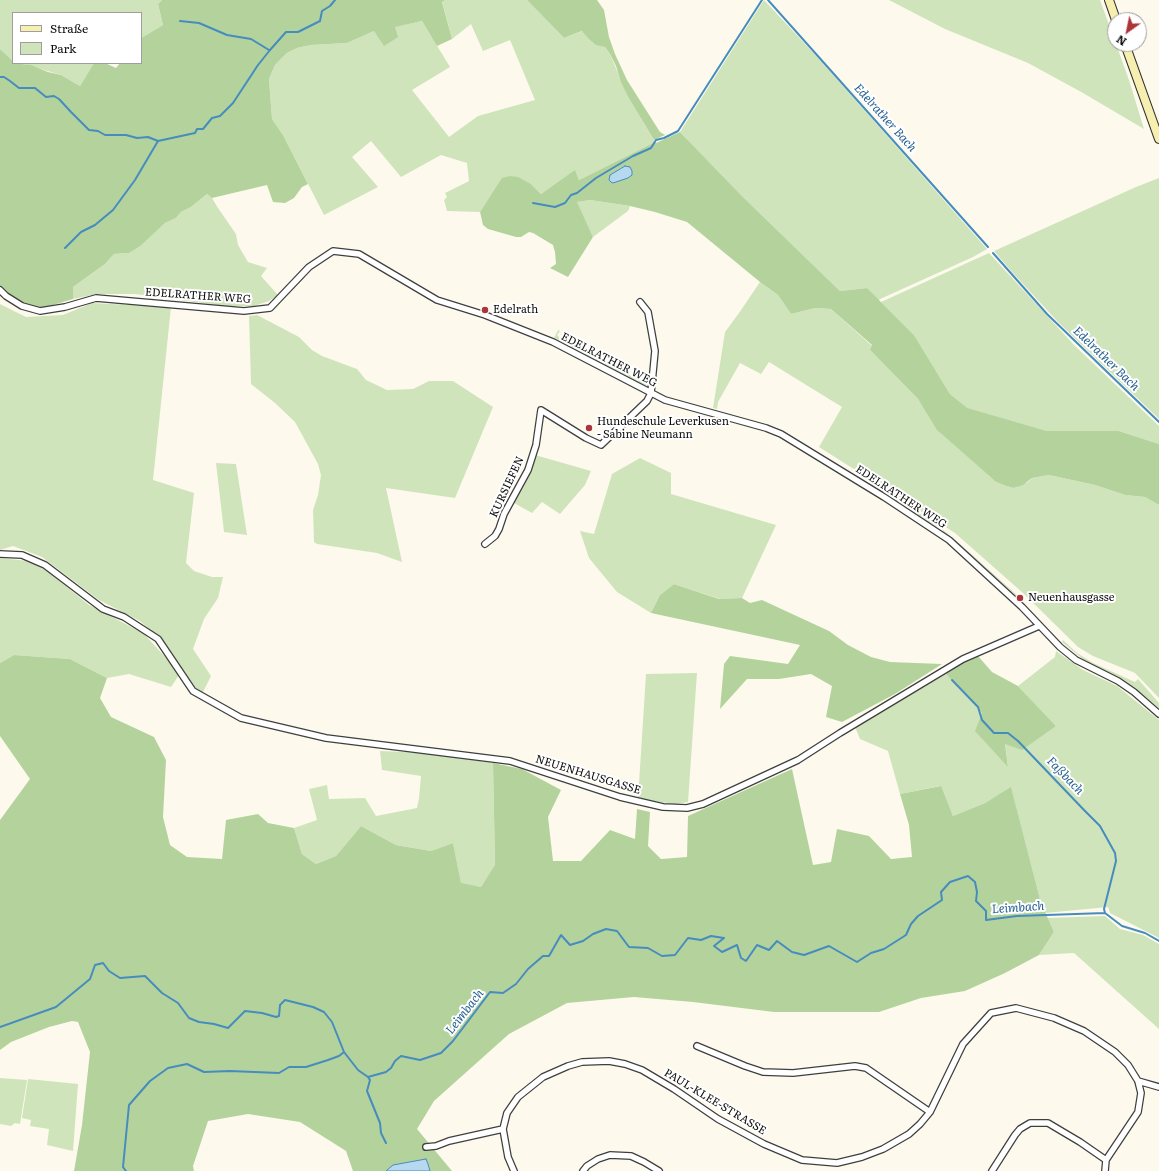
<!DOCTYPE html>
<html>
<head>
<meta charset="utf-8">
<style>
  body { margin:0 }
  #map { position:relative; width:1159px; height:1171px; overflow:hidden; background:#fdfaed; font-family:Literata,serif }
  canvas { display:block }
  .legend { position:absolute; left:12px; top:12px; width:130px; height:52px; box-sizing:border-box; background:#fff; border:1px solid #9e9e9e; margin:0; padding:5px 7px; list-style:none; font-size:12px; color:#0c0c0c }
  .legend li { display:flex; align-items:center; gap:8px; height:20px }
  .legend b { width:20px; border:1px solid #9e9e9e }
  .north { position:absolute; left:1107px; top:12px; width:40px; height:40px; box-sizing:border-box; background:#fff; border:1px solid #9e9e9e; border-radius:50%; rotate:213deg; font-size:11px; font-weight:700; line-height:16px; text-align:center; color:#0c0c0c }
  .north::after { content:''; display:block; margin:auto; width:14px; height:18px; background:#ad3437; clip-path:polygon(50% 0,100% 100%,50% 72%,0 100%) }
</style>
</head>
<body>
<div id="map">
<canvas width="1159" height="1171"></canvas>
<ul class="legend">
<li><b style="height:5px;background:#f6efaf"></b>Straße</li>
<li><b style="height:11px;background:#cfe4bb"></b>Park</li>
</ul>
<div class="north">N</div>
</div>
<script>
const g = document.querySelector('canvas').getContext('2d');
g.lineJoin = 'round';
function fillPath(path, color) { g.fillStyle = color; g.fill(path, 'evenodd'); }
const toPath = rows => new Path2D(rows.map(r => 'M' + r).join(''));
function strokePath(path, color, width, dash) { g.strokeStyle = color; g.lineWidth = width; g.lineCap = dash ? 'butt' : 'round'; g.setLineDash(dash || []); g.stroke(path); }
function drawText(font, color, halo, rows, align = 'center') {
  g.font = font + ' Literata,serif'; g.lineWidth = 4; g.setLineDash([]); g.textBaseline = 'middle'; g.strokeStyle = halo; g.fillStyle = color; for (const [text, x, y, turn = 0] of rows) {
    g.save(); g.translate(x, y); g.rotate((+turn || 0) * Math.PI / 180); g.textAlign = isNaN(turn) ? turn : align; if (halo) g.strokeText(text, 0, 0); g.fillText(text, 0, 0); g.restore();
  }
}
fillPath(toPath([
  [0,0,162,0,158,4,163,25,141,38,141,13,13,13,13,61,0,49],
  [445,0,527,0,564,38,583,31,605,47,610,54,628,97,655,142,579,180,575,171,541,194,531,184,503,178,480,212,447,211,444,200,447,197,445,193,469,181,467,163,441,155,401,177,371,141,352,157,378,187,324,215,283,135,272,119,269,79,275,65,287,53,297,48,311,45,347,43,374,31,422,21,450,67,412,90,449,137,478,116,535,100,510,40,483,51,471,24,452,39,442,1],
  [764,0,820,60,987,249,973,257,878,300,867,288,840,291,743,197,680,132],
  [889,0,1100,0,1129,80,1144,129,1083,93,1028,63,945,29],
  [21,63,94,63,80,86,61,75],
  [1159,178,1159,419,1058,322,1012,272,994,251,1136,187],
  [207,194,212,198,218,208,236,234,238,245,248,262,267,268,261,276,278,295,269,301,254,306,225,306,135,294,96,294,73,299,73,287,105,264,114,254,129,253,165,223,176,218,181,212,191,207],
  [590,200,630,206,628,211,593,237,576,202],
  [989,253,1075,346,1159,426,1159,444,1119,431,1047,431,967,409,950,394,914,335,881,302],
  [760,282,778,295,791,314,815,308,831,309,872,346,870,350,918,399,942,434,996,482,1006,486,1015,488,1028,482,1032,478,1049,475,1095,485,1125,495,1145,497,1159,505,1159,698,1135,673,1093,656,1078,647,1023,593,955,533,819,447,842,407,769,362,761,374,740,363,718,402,717,409,713,408,725,332,739,313],
  [92,303,171,307,153,480,194,493,186,563,194,571,212,577,223,577,218,598,204,619,193,649,211,676,203,692,199,692,161,639,140,621,99,600,42,557,13,546,0,550,0,304,26,317,63,315],
  [257,315,299,337,312,350,322,356,357,369,366,380,387,390,413,389,429,381,453,381,493,407,455,498,386,488,402,562,377,553,317,544,314,542,313,510,318,495,321,475,318,464,295,422,275,403,251,384,249,316],
  [558,330,560,331,557,335,560,338,585,347,592,350,607,363,644,383,647,382,648,378,650,379,649,384,644,386,554,338],
  [535,455,591,471,585,485,560,514,542,502,532,513,514,503,528,475],
  [640,458,671,473,671,494,776,525,742,598,720,599,674,584,660,595,651,613,617,592,589,558,580,531,594,534,612,474],
  [216,463,236,464,247,535,224,532],
  [872,483,938,525,936,527,870,486],
  [943,530,960,544,1018,596,1018,597,942,532],
  [0,558,28,561,47,571,89,605,143,633,168,660,179,675,171,687,129,674,107,678,70,659,14,655,0,663],
  [1063,640,1077,653,1093,663,1135,682,1138,679,1159,703,1159,710,1123,680,1084,660,1062,642],
  [1056,651,1083,670,1117,686,1159,720,1159,938,1110,913,1108,907,1045,913,1041,903,1011,788,985,803,953,816,940,786,900,794,888,751,860,739,855,727,946,674,982,713,1008,767,1005,743,1056,726,1018,686,1055,657],
  [697,673,688,802,675,804,638,799,646,674],
  [380,751,427,753,493,763,495,866,481,887,461,884,453,843,431,851,396,845,361,826,336,856,316,864,302,854,294,828,317,820,309,789,327,785,329,799,365,798,376,816,417,808,419,798,421,776,382,770],
  [1105,916,1120,929,1143,935,1159,944,1159,1029,1074,953,1039,955,1054,932,1047,918],
  [0,1078,27,1080,20,1124,15,1123,11,1126,0,1124],
  [28,1079,78,1084,73,1151,47,1145,49,1129,30,1126,31,1120,22,1118]
]), '#cfe4bb');
fillPath(toPath([
  [162,0,445,0,442,2,452,39,437,46,422,21,395,27,398,37,384,46,374,31,347,43,311,45,297,48,287,53,275,65,269,79,272,119,283,135,308,184,302,187,294,198,285,203,273,202,267,185,212,198,207,194,191,207,181,212,176,218,165,223,140,246,129,253,114,254,105,264,73,287,73,299,43,308,36,308,18,303,0,287,0,49,13,61,13,63,31,65,48,72,61,75,80,86,94,63,105,63,116,68,120,63,141,63,141,38,163,25,158,4],
  [527,0,597,0,604,10,609,37,615,54,627,80,660,132,665,135,654,140,628,97,621,82,616,66,610,54,605,47,596,45,589,39,582,31,564,38],
  [680,132,743,197,840,291,867,288,914,335,950,394,967,408,1047,431,1119,431,1159,444,1159,505,1145,497,1125,495,1095,485,1049,475,1032,478,1023,485,1014,488,1006,486,996,482,937,430,918,399,870,350,872,345,831,309,815,308,791,314,778,295,760,282,687,222,655,212,630,206,590,200,577,202,593,237,568,277,550,268,556,264,555,252,553,245,533,233,529,232,521,237,516,237,488,229,483,225,480,212,502,178,510,176,518,177,531,184,541,194,575,170,579,180,655,142,656,143],
  [674,584,719,599,742,598,750,603,762,600,829,631,848,645,871,657,890,662,942,664,895,694,842,722,826,717,832,686,811,674,779,679,747,679,720,709,724,664,730,656,788,664,800,645,651,613,660,595],
  [14,655,70,659,107,678,100,698,111,717,154,737,166,760,163,817,170,845,187,857,222,859,226,820,258,814,268,823,294,828,302,854,316,864,336,856,361,826,396,845,431,851,453,843,461,883,481,887,495,865,493,763,522,769,561,790,548,817,553,861,581,861,610,830,635,839,637,809,650,812,648,846,661,859,687,857,688,816,792,769,813,865,831,862,837,829,869,836,891,859,912,857,909,825,900,794,941,786,953,816,985,803,1011,787,1041,903,1054,932,1039,955,1005,973,965,991,921,998,879,1012,774,1012,693,1002,634,997,567,1003,509,1034,434,1101,417,1129,452,1171,353,1171,346,1151,300,1122,248,1114,208,1121,193,1166,194,1171,74,1171,82,1125,90,1052,78,1022,72,1021,49,1027,11,1042,0,1050,0,820,30,779,0,736,0,663],
  [978,656,992,672,1018,686,1056,726,1022,750,1005,744,1008,767,975,731,982,713,946,674,963,662]
]), '#b4d39c');
const water = toPath([
  [625,166,630,167,632,171,632,175,628,178,613,183,611,182,609,180,610,175,625,166],
  [426,1159,428,1164,430,1171,386,1171,393,1165,426,1159]
]);
fillPath(water, '#b7d9ef');
strokePath(water, '#468cbe', 1);
strokePath(toPath([
  [768,0,988,247],
  [180,21,199,23,227,35,251,39,269,50],
  [0,77,4,77,10,81,19,88,35,88,46,97,54,96,59,99,71,112,89,130,98,131,105,135,126,135,137,138,148,137,158,141],
  [533,203,555,207,565,203,571,195,577,193,596,178,633,156,651,148,656,140,664,138,678,131,762,0],
  [65,248,81,232,95,225,113,210,135,180,158,141,195,133,197,129,203,129,212,118,220,116,233,103,258,65,270,50,286,32,298,32,320,21,322,11,330,6,335,0],
  [993,253,1047,314,1159,422],
  [952,680,978,707,982,720,994,733,1008,733,1018,741,1084,810,1100,826,1115,853,1116,861,1104,909,1105,913],
  [0,1027,56,1007,90,979,95,965,103,963,109,971,120,978,145,976,162,993,178,1003,189,1018,199,1022,214,1024,228,1028,245,1011,262,1013,276,1017,279,1016,280,1005,285,1000,313,1007,324,1012,332,1022,344,1052,358,1070,368,1077,386,1072,391,1068,395,1061,401,1056,420,1060,441,1053,453,1041,490,992,503,993,516,984,528,969,543,956,549,956,561,935,570,945,583,941,593,934,606,929,617,931,629,947,648,948,662,956,675,955,688,938,701,940,711,936,724,938,714,946,722,952,737,945,741,958,746,961,757,945,769,950,777,941,792,952,804,955,829,946,857,962,871,953,884,949,906,935,911,924,918,916,942,900,941,892,950,882,968,876,975,882,977,892,976,901,986,911,986,920,1017,916,1105,913,1122,926,1145,933,1159,941],
  [368,1077,370,1080,367,1091,380,1123,381,1133,386,1143],
  [126,1171,123,1167,129,1105,150,1081,168,1068,187,1064,204,1072,230,1071,279,1073,289,1067,306,1067,328,1060,339,1056,344,1052]
]), '#468cbe', 2);
const minor = toPath([
  [0,290,6,296,22,306,40,311,65,307,96,298,244,311,270,308,309,267,333,251,359,254,437,300,485,315,553,342,665,400,766,428,781,434,884,497,949,540,1022,607,1060,647,1076,660,1118,681,1134,692,1159,714],
  [485,544,495,536,499,529,504,514,528,470,536,445,541,410,586,438,601,445,647,401,651,393,655,351,648,312,640,302],
  [0,554,22,555,45,565,103,609,124,617,158,639,193,691,241,718,326,738,510,761,620,797,663,807,687,808,703,804,798,760,840,733,963,659,1039,626],
  [697,1046,745,1066,763,1072,793,1073,855,1066,866,1068,930,1112],
  [1138,1081,1159,1087],
  [426,1147,436,1146,449,1141,503,1129],
  [514,1171,508,1157,503,1129,507,1113,518,1097,543,1077,568,1066,582,1062,609,1061,625,1064,642,1070,674,1089,718,1119,764,1144,802,1160,837,1163,862,1157,883,1149,909,1134,920,1124,930,1112,963,1044,991,1013,1016,1008,1054,1018,1084,1031,1115,1052,1128,1065,1138,1081,1141,1093,1138,1112,1106,1160,1105,1171],
  [583,1171,587,1166,598,1159,610,1155,631,1156,644,1162,659,1171],
  [992,1171,1015,1135,1020,1129,1030,1123,1048,1123,1080,1142,1106,1160]
]);
const secondary = toPath([
  [1109,0,1116,20],
  [1125,44,1159,139]
]);
strokePath(minor, '#3f3f3f', 8);
strokePath(secondary, '#2e2e2e', 10);
strokePath(minor, '#fff', 5.5);
strokePath(secondary, '#f6efaf', 8);
for (const [x, y, r, color] of [
  [485,310,4,"#ad3437"],
  [589,428,4,"#ad3437"],
  [1020,598,4,"#ad3437"]
]) { const dot = new Path2D(); dot.arc(x, y, r, 0, 2 * Math.PI); g.fillStyle = color; g.fill(dot); strokePath(dot, '#fff', 1.5); }
drawText('11px', '#0c0c0c', '#fff', [
  ["EDELRATHER WEG",198,296,4],
  ["EDELRATHER WEG",609,360,27],
  ["KURSIEFEN",507,487,-65],
  ["EDELRATHER WEG",901,497,33],
  ["NEUENHAUSGASSE",588,775,17],
  ["PAUL-KLEE-STRASSE",715,1102,31]
]);
drawText('11px', '#0c0c0c', '#fff', [
  ["Edelrath",493,310],
  ["Hundeschule Leverkusen",597,422],
  ["- Sabine Neumann",597,435],
  ["Neuenhausgasse",1028,598]
], 'left');
drawText('italic 12px', '#235f90', '#fff', [
  ["Edelrather Bach",885,118,48],
  ["Edelrather Bach",1106,359,44],
  ["Faßbach",1065,776,46],
  ["Leimbach",1018,908,-4],
  ["Leimbach",465,1012,-52]
]);
</script>
</body>
</html>
